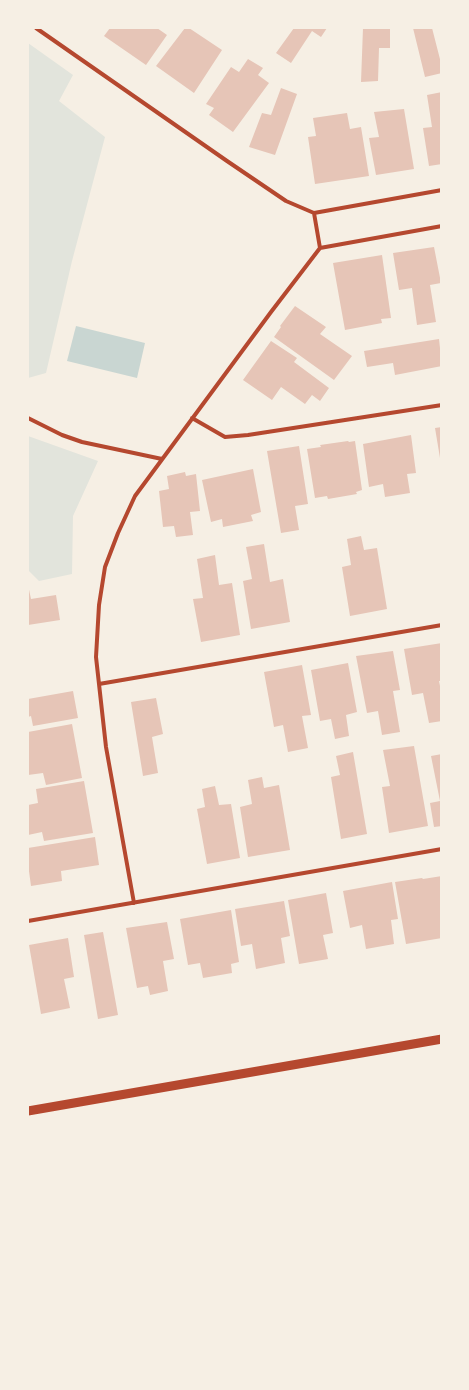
<!DOCTYPE html>
<html>
<head>
<meta charset="utf-8">
<style>
  body { margin:0 }
  #map { position:relative; width:469px; height:1390px; overflow:hidden; background:#f6efe4; font-family:"Varela Round",sans-serif }
  canvas { display:block }
  .frame { position:absolute; inset:0; border:29px solid #f6efe4; pointer-events:none }
</style>
</head>
<body>
<div id="map">
<canvas width="469" height="1390"></canvas>
<div class="frame"></div>
</div>
<script>
const g = document.querySelector('canvas').getContext('2d');
g.lineJoin = 'round';
function fillPath(path, color) { g.fillStyle = color; g.fill(path, 'evenodd'); }
const toPath = rows => new Path2D(rows.map(r => 'M' + r).join(''));
function strokePath(path, color, width, dash) { g.strokeStyle = color; g.lineWidth = width; g.lineCap = dash ? 'butt' : 'round'; g.setLineDash(dash || []); g.stroke(path); }
fillPath(toPath([
  [28,43,73,75,59,101,105,137,72,261,46,373,28,378],
  [28,436,98,461,73,516,72,574,39,581,28,570]
]), '#e2e4dc');
fillPath(toPath([
  [76,326,145,343,137,378,67,361]
]), '#c9d6d2');
fillPath(toPath([
  [110,28,157,28,167,35,146,65,104,36],
  [185,28,189,28,222,50,194,93,156,66],
  [294,28,327,28,321,37,312,31,291,63,276,53],
  [363,28,390,28,390,48,379,48,378,81,361,82],
  [413,28,432,28,442,67,442,73,425,77],
  [248,59,263,68,258,75,269,83,233,132,209,115,214,108,206,104,231,67,239,72],
  [281,88,297,94,275,155,249,147,262,113,271,115],
  [442,92,442,164,429,166,423,128,432,127,427,95],
  [404,109,414,169,376,175,369,138,379,137,374,112],
  [347,113,350,129,361,127,369,176,315,184,308,137,316,136,313,118],
  [434,247,441,283,430,285,436,322,417,325,412,288,399,290,393,253],
  [382,255,391,318,381,319,382,323,345,330,333,263],
  [295,306,326,327,320,334,352,356,334,380,274,337,281,327,280,326],
  [439,339,442,366,395,375,393,363,367,367,364,351],
  [271,341,297,358,294,362,329,388,320,401,312,395,305,404,281,387,272,400,243,380],
  [442,427,442,458,440,458,435,428],
  [411,435,416,473,407,474,410,493,385,497,383,484,369,487,363,444],
  [348,441,349,442,355,441,362,490,356,492,357,494,328,499,327,496,315,498,307,449,321,447,320,445],
  [299,446,308,504,295,506,299,530,281,533,267,451],
  [253,469,261,512,251,515,253,521,223,527,222,519,211,522,202,480],
  [185,472,186,476,196,474,200,511,190,512,193,535,176,537,174,526,163,527,159,491,169,489,167,476],
  [361,536,364,550,377,548,387,609,350,616,342,567,351,565,347,539],
  [264,544,270,582,283,579,290,622,251,629,243,581,252,579,246,547],
  [215,555,219,585,232,583,240,635,201,642,193,599,203,598,197,559],
  [28,585,31,599,56,595,60,620,28,625],
  [442,643,442,681,439,681,442,696,442,721,429,723,423,693,412,695,404,649],
  [393,651,400,690,393,691,400,732,382,735,378,711,367,713,356,656],
  [348,663,357,712,346,715,349,736,335,739,331,719,320,721,311,670],
  [302,665,311,715,302,716,308,748,288,752,283,725,274,727,264,672],
  [73,691,78,718,33,726,31,716,28,717,28,699],
  [156,698,163,734,152,737,158,773,143,776,131,702],
  [72,724,82,778,46,785,43,773,28,775,28,732],
  [414,746,428,826,389,833,382,787,390,786,383,750],
  [353,752,367,834,341,839,331,777,340,775,336,756],
  [442,754,442,826,434,827,430,803,440,801,431,756],
  [262,777,264,788,279,785,290,850,248,857,240,807,252,804,248,780],
  [84,781,93,833,44,841,42,832,28,835,28,805,38,803,36,789],
  [215,786,219,805,231,804,240,858,207,864,197,809,205,807,202,789],
  [95,837,99,865,61,871,62,881,31,886,28,864,28,848],
  [442,876,442,938,406,944,395,882,422,878,423,879],
  [392,882,398,919,391,920,394,944,366,949,362,925,350,928,343,891],
  [326,893,333,933,323,935,328,959,299,964,288,900],
  [284,901,290,936,281,938,285,963,256,969,252,944,241,946,235,909],
  [231,910,239,962,231,964,232,973,203,978,200,963,188,965,180,919],
  [167,922,174,959,163,961,168,991,150,995,148,986,137,988,126,928],
  [103,932,118,1015,98,1019,84,935],
  [68,938,74,977,64,979,70,1008,41,1014,29,945]
]), '#e6c5b7');
strokePath(toPath([
  [36,28,227,161,286,201,314,213,320,248],
  [314,213,442,190],
  [28,418,62,435,82,442,162,459],
  [192,418,225,437,248,435,442,405],
  [99,684,442,625],
  [134,903,106,747,96,657,99,605,105,567,118,533,135,496,271,312,320,248,442,226],
  [28,921,442,849]
]), '#b5482f', 4);
strokePath(toPath([
  [28,1111,442,1039]
]), '#b5482f', 9);
</script>
</body>
</html>
